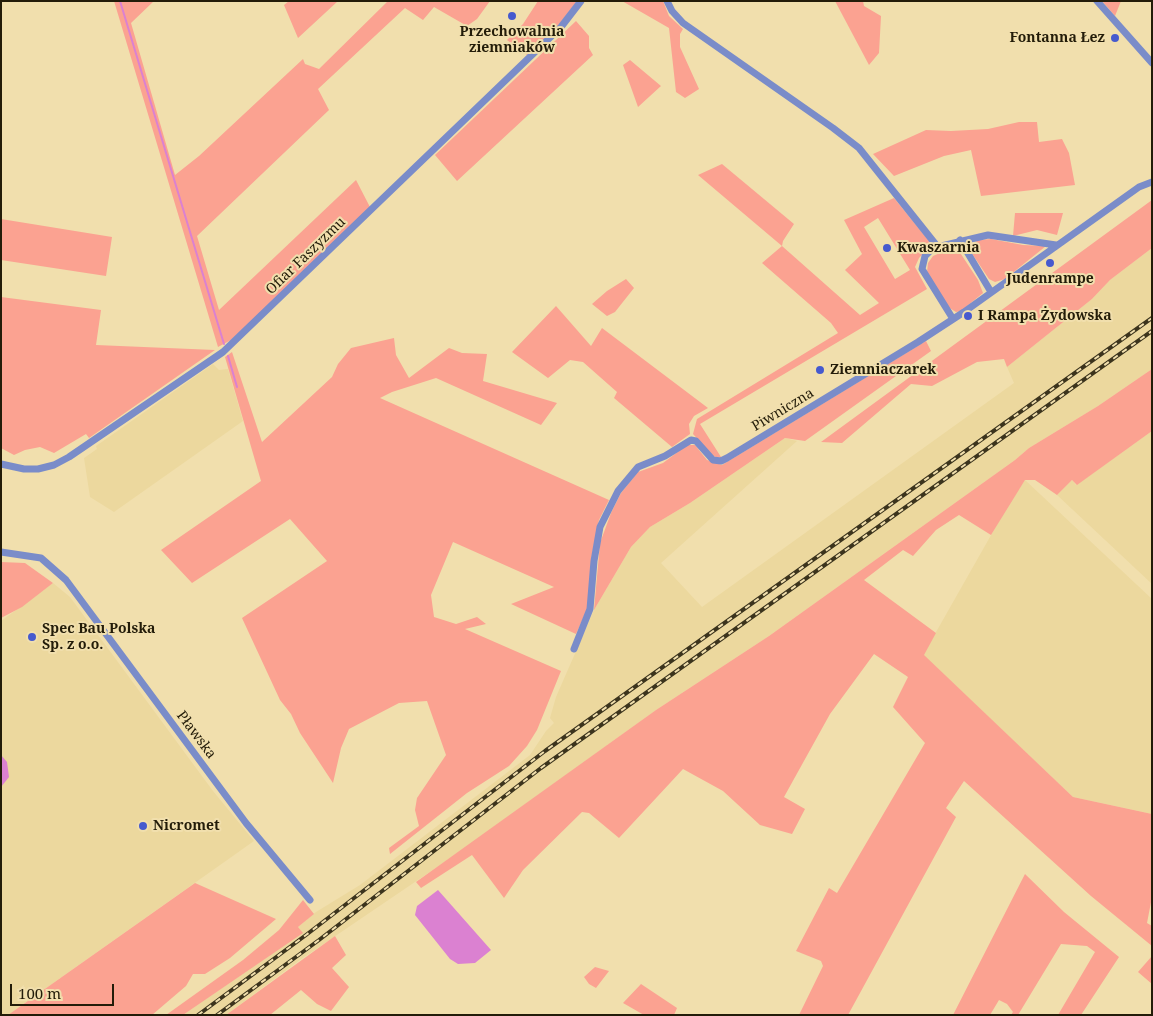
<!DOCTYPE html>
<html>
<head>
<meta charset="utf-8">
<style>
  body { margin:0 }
  #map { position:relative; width:1153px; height:1016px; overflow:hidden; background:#f1dfad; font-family:"Noto Serif",serif }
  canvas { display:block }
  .frame { position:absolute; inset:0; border:2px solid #231c09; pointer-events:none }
  .scale { position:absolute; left:10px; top:984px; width:104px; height:22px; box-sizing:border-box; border:2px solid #231c09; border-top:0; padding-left:6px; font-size:15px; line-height:18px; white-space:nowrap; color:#231c09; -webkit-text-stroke:4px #f1dfad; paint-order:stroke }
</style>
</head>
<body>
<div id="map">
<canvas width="1153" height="1016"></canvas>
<div class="frame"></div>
<div class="scale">100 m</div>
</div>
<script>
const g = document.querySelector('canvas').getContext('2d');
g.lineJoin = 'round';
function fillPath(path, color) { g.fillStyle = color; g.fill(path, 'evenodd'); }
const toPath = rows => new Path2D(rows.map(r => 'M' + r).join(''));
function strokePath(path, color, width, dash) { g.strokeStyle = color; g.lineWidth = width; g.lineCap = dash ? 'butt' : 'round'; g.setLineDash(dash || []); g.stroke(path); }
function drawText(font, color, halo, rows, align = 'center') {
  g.font = font + ' "Noto Serif",serif'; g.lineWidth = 4; g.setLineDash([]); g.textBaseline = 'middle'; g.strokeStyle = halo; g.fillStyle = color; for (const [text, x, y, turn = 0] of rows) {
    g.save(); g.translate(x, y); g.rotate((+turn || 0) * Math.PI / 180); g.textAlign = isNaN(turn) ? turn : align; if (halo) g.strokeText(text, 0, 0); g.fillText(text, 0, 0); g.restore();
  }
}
fillPath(toPath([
  [1152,248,1152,369,1098,406,1029,448,1015,460,769,636,656,710,468,846,300,960,226,1015,183,1015,302,933,298,927,316,912,360,885,530,755,546,731,554,723,550,718,556,697,594,610,631,547,650,527,690,503,785,438,797,441,661,563,702,607,1014,383,1007,367,1092,299,1110,280],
  [213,364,219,370,228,369,243,421,114,512,90,497,84,458,97,449,96,446],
  [1152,431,1152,584,1057,495,1072,480,1076,485],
  [1025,480,1152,599,1152,814,1073,797,923,655,1007,507],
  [53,583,70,597,213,791,254,841,8,1015,1,1015,1,621]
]), '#ecd89e');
fillPath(toPath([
  [114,1,154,1,131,23,175,175,199,156,303,59,305,64,319,69,388,1,490,1,477,19,467,26,434,7,423,20,405,8,318,89,329,110,197,236,219,310,356,180,371,209,231,340,218,347],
  [289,1,338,1,298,38,284,5],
  [538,1,577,1,557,27,527,55,507,40,523,24],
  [622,1,663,1,669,16,683,29,680,34,680,47,699,89,685,98,676,92,669,28],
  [835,1,863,1,864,6,881,16,879,53,869,65],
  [1102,1,1121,1,1115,16],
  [576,21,589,36,589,48,593,55,457,181,435,155],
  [630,60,661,86,638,107,623,65],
  [1019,122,1037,122,1039,142,1062,139,1069,153,1075,185,981,196,971,150,944,156,894,176,873,154,926,130,951,131,988,129],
  [722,164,794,224,783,241,782,246,860,315,879,303,845,270,862,254,844,220,894,198,929,241,929,247,919,258,915,267,927,289,700,424,721,457,719,458,713,456,693,434,697,419,838,333,831,323,762,263,782,246,698,175],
  [878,218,910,270,895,279,864,227],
  [1152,200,1152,248,1110,280,1092,299,1007,367,1004,359,977,362,932,386,911,384,842,443,821,442],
  [1015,213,1063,213,1057,235,1037,230,1013,236],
  [1,219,112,237,106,276,1,260],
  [991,239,1023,245,1046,246,1005,279,995,282,989,279,971,252,972,245,978,240],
  [951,248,959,251,978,280,983,293,961,311,956,312,948,307,927,272,928,263,933,256],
  [626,279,634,288,615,312,607,316,592,304,607,291],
  [1,297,101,310,96,345,215,350,89,438,86,434,54,453,40,447,25,450,14,455,1,448],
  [556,306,591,346,602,328,708,408,694,416,689,424,690,434,672,447,614,398,617,392,583,362,570,360,548,378,512,352],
  [394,338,396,355,409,378,449,348,462,353,487,354,483,381,557,403,541,425,436,378,392,392,380,398,609,500,599,520,592,554,588,607,576,634,511,604,554,587,453,542,431,595,434,617,456,624,477,617,486,624,465,629,561,671,537,730,527,746,509,766,467,793,390,854,389,848,419,826,415,810,417,798,446,755,427,701,399,703,349,729,341,748,333,783,300,733,291,714,280,700,242,618,327,561,290,519,192,583,161,550,261,481,225,357,232,352,262,442,332,377,338,364,351,348],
  [926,341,931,351,805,441,785,438,690,503,650,527,631,547,594,610,600,543,611,513,621,493,638,472,663,463,687,445,695,445,707,460,722,465],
  [1152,369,1152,431,1077,485,1072,480,1057,495,1035,480,1025,480,991,535,959,515,936,530,913,556,903,550,864,580,936,633,924,655,1073,797,1152,814,1152,897,1147,923,1152,926,1152,946,1091,896,964,781,946,808,956,817,848,1015,799,1015,823,966,821,961,796,951,829,888,837,893,925,743,893,707,908,677,874,654,830,714,784,797,805,809,792,834,760,825,723,791,683,769,619,838,589,813,582,812,523,870,504,898,472,855,421,888,416,882,656,710,769,636,1015,460,1029,448,1098,406],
  [1,562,25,563,53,583,22,607,1,618],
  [1025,874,1064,912,1119,957,1081,1015,1058,1015,1095,952,1087,946,1061,944,1018,1015,1011,1015,1013,1012,1007,1004,999,1000,990,1015,953,1015],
  [195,883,276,919,230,958,205,974,193,974,186,986,152,1015,8,1015],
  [303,900,314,914,298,927,303,933,183,1015,166,1015,243,960,279,930],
  [335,936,346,955,332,968,349,987,331,1011,317,1004,301,990,270,1015,226,1015],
  [1152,956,1152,984,1138,972],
  [595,967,609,971,596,988,589,984,584,977],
  [641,984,677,1008,674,1015,644,1015,623,1003]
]), '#fba291');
fillPath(toPath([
  [1,755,7,762,9,777,1,787],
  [438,890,491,950,475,963,458,964,450,959,415,915,417,906]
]), '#db81d1');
strokePath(toPath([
  [120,1,224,344],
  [228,356,237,387]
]), '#db81d1', 2);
strokePath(toPath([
  [667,1,672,11,683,23,833,128,859,148,937,246],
  [1097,1,1152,63],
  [960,240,991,292],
  [953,319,922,269,925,256,933,248,988,235,1056,245],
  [1,464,24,469,38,469,54,465,69,457,223,352,561,27,581,1],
  [1,552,41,558,66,580,246,823,310,900],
  [574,649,590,609,594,561,600,527,618,491,638,467,665,456,691,440,696,441,713,460,721,461,727,458,918,342,964,312,1139,187,1152,182]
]), '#7a8cc9', 7);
const rail = toPath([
  [198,1015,306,935,545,751,1152,318],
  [217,1015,319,940,541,768,1152,331]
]);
strokePath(rail, '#3c341d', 4);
strokePath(rail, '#f1dfad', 2, [5.5]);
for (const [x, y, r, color] of [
  [512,16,5,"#465ace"],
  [1115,38,5,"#465ace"],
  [887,248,5,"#465ace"],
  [1050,263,5,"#465ace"],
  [968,316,5,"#465ace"],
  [820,370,5,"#465ace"],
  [32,637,5,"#465ace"],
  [143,826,5,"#465ace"]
]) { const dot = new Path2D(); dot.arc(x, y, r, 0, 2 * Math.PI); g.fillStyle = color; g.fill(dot); strokePath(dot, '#f1dfad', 2); }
drawText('bold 14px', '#231c09', '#f1dfad', [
  ["Przechowalnia",512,32,"center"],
  ["ziemniaków",512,48,"center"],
  ["Fontanna Łez",1105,38,"right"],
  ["Kwaszarnia",897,248],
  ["Judenrampe",1050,279,"center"],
  ["I Rampa Żydowska",978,316],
  ["Ziemniaczarek",830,370],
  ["Spec Bau Polska",42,629],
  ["Sp. z o.o.",42,645],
  ["Nicromet",153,826]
], 'left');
drawText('14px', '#231c09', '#f1dfad', [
  ["Ofiar Faszyzmu",306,256,-44],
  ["Piwniczna",783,410,-31],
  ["Pławska",196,735,53]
]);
</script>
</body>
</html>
